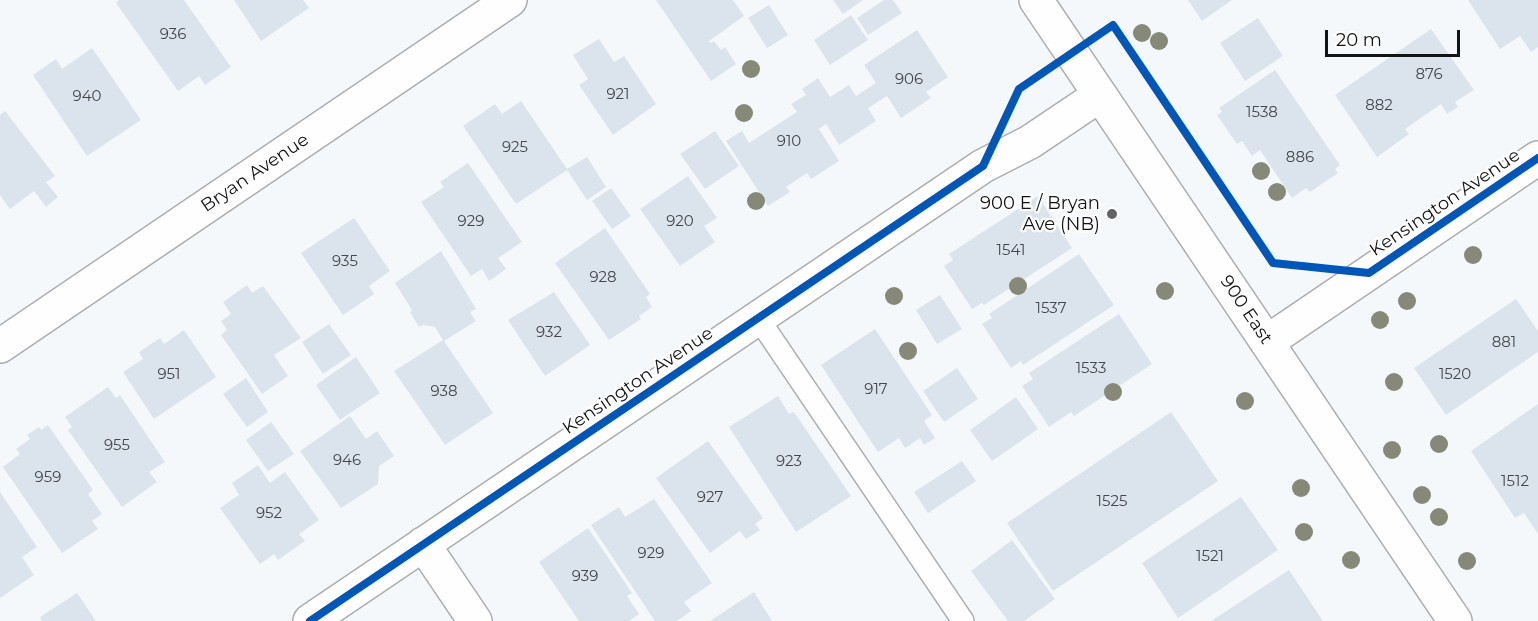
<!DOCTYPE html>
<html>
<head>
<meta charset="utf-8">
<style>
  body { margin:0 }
  #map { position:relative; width:1538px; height:621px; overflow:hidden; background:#f5f8fb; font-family:Montserrat,sans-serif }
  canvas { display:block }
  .scale { position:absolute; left:1325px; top:30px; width:135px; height:27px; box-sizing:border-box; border:3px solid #111315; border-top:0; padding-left:8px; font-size:18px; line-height:21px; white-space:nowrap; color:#111315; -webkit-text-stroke:4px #fff; paint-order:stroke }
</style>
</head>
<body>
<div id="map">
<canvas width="1538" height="621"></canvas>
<div class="scale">20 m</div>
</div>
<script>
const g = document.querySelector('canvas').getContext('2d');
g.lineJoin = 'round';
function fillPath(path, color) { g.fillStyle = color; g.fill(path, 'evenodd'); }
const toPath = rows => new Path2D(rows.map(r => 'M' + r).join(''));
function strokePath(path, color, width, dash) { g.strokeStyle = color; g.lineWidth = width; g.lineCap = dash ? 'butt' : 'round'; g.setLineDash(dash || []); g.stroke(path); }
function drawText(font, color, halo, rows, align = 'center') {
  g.font = font + ' Montserrat,sans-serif'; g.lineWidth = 4.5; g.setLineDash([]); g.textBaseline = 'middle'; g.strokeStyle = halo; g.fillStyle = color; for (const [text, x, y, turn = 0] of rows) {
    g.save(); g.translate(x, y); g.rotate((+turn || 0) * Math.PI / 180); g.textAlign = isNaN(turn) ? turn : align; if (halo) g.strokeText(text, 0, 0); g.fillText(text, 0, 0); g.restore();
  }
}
fillPath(toPath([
  [119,0,184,0,231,67,205,85,199,76,178,91,116,3],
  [234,0,303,0,309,8,261,41],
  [656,0,733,0,744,16,709,41,711,43,714,41,721,50,725,47,736,64,711,81],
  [833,0,863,0,843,14],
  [884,0,893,0,902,13,868,35,857,18],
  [1188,0,1232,0,1202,21],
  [1468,0,1538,0,1538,47,1531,52,1520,36,1500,49],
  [769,5,788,35,767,48,748,18],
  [851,15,868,40,830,65,814,40],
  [1258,18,1283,56,1245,81,1220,43],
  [1431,29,1474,90,1455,102,1458,107,1447,114,1441,104,1405,129,1409,134,1377,157,1335,95],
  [917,30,948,77,926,92,931,98,901,118,887,96,868,108,876,121,839,145,826,124,819,129,839,161,811,179,807,173,786,187,790,192,768,206,726,141,742,131,749,143,797,112,791,104,806,95,802,89,818,78,830,97,849,85,856,96,876,83,864,65],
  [599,39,614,62,624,56,656,104,613,135,579,85,588,79,573,55],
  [92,48,141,120,87,156,33,75,56,59,62,69],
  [1275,70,1340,165,1335,169,1338,173,1310,192,1306,188,1292,198,1260,150,1252,156,1242,141,1237,144,1217,115,1222,112,1219,108],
  [521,101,567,169,587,157,606,187,587,200,567,170,516,204,463,126,495,104,502,114],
  [5,111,55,176,46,182,58,197,46,207,34,191,10,209,0,195,0,115],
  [715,131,739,166,705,189,680,154],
  [468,163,522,242,498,258,506,269,489,281,482,269,471,276,421,202,444,187,440,182],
  [688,176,717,218,704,226,715,242,680,266,640,209],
  [611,188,631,216,612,229,592,201],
  [1038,196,1072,248,984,305,982,303,972,309,944,266,953,260,949,254],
  [354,218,390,271,369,286,374,294,343,315,301,253],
  [605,228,650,294,646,297,652,307,639,316,641,319,609,340,555,263],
  [441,251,476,309,470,312,476,321,444,341,493,413,445,445,394,371,443,340,435,327,423,325,419,327,410,312,412,310,395,283],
  [1079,254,1114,305,1023,365,1021,361,1011,368,982,324,992,318,989,314],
  [247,285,252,293,263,286,301,338,274,355,288,376,262,394,221,335,227,330,221,321,231,314,223,302],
  [554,292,590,345,545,376,508,320],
  [940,295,962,329,937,344,916,310],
  [1516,299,1538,331,1538,352,1446,415,1414,368],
  [1119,314,1152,364,1074,416,1071,412,1049,427,1022,386,1033,379,1029,373],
  [329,324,351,355,323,374,302,342],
  [875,329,932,415,924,421,935,438,924,445,920,438,905,448,899,438,878,452,821,365],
  [184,330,216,377,154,419,123,372,143,359,139,352,160,338,164,344],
  [356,357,380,393,340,420,316,385],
  [957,368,978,399,944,422,923,391],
  [246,378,268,412,247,427,223,394],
  [108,387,116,398,120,395,165,462,149,472,157,482,122,507,68,430,72,427,65,417],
  [778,396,789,414,794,412,851,496,796,532,729,427],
  [1016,397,1038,429,992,461,970,430],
  [1538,404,1538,534,1524,513,1515,518,1471,451],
  [1171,412,1218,481,1053,591,1007,523],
  [350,416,366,439,377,431,394,456,379,466,378,484,341,508,300,451],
  [271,422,294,454,268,471,246,440],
  [48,425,93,490,88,494,102,514,92,521,98,529,62,553,3,467,20,454,16,449,30,439,27,435,39,427,41,430],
  [708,441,763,518,755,524,760,530,746,539,740,531,710,553,656,478],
  [962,461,976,481,928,513,914,492],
  [258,465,270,483,285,472,319,520,299,534,305,541,278,560,274,554,260,564,220,508,239,495,232,483],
  [0,492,37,547,22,557,34,575,0,598],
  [1241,497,1278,550,1178,618,1142,563],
  [654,499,712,583,684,602,691,611,677,621,655,621,591,525,619,507,625,517],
  [588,528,632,593,627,596,639,614,629,621,579,621,539,562],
  [1012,540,1055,599,1024,621,1008,621,971,571],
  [1289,570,1323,621,1211,621],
  [754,592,772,621,710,621],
  [77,593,96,621,42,621,40,617]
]), '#dbe4ec');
const lane = toPath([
  [758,318,963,621]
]);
const street = toPath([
  [1267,342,1538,158],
  [0,346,510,0],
  [423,544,475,621],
  [310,621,983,166,1030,142,1100,95]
]);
const secondary = toPath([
  [1036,0,1455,621]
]);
strokePath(lane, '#abadaf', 24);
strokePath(street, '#abadaf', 36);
strokePath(secondary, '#abadaf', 36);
strokePath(lane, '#fefefe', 21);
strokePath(street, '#fefefe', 33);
strokePath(secondary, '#fefefe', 33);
strokePath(toPath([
  [310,621,983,166,1019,89,1113,25,1273,263,1369,273,1538,158]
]), '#0057b8', 8);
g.fillStyle = '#868978';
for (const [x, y] of [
  [1142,33],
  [1159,41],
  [751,69],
  [744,113],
  [1261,171],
  [1277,192],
  [756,201],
  [1473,255],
  [1018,286],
  [1165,291],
  [894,296],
  [1407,301],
  [1380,320],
  [908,351],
  [1394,382],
  [1113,392],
  [1245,401],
  [1439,444],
  [1392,450],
  [1301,488],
  [1422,495],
  [1439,517],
  [1304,532],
  [1351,560],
  [1467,561]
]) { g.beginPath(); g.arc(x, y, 9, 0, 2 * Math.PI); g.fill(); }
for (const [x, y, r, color] of [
  [1112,214,6,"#616366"]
]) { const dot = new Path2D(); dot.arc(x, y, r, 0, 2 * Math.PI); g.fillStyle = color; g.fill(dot); strokePath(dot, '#fff', 2); }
drawText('15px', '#44474b', null, [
  ["936",173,35],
  ["876",1429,75],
  ["906",909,80],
  ["921",618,95],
  ["940",87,97],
  ["882",1379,106],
  ["1538",1262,113],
  ["910",789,142],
  ["925",515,148],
  ["886",1300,158],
  ["929",471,222],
  ["920",680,222],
  ["1541",1011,251],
  ["935",345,262],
  ["928",603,278],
  ["1537",1051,309],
  ["932",549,333],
  ["881",1504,343],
  ["1533",1091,369],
  ["951",169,375],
  ["1520",1455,375],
  ["917",876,390],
  ["938",444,392],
  ["955",117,446],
  ["946",347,461],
  ["923",789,462],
  ["959",48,478],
  ["1512",1515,482],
  ["927",710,498],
  ["1525",1112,502],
  ["952",269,514],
  ["929",651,554],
  ["1521",1210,557],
  ["939",585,577]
]);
drawText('18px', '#111315', '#fff', [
  ["Bryan Avenue",255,173,-34],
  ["Kensington Avenue",1445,203,-34],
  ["900 East",1246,310,56],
  ["Kensington Avenue",638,381,-34]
]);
drawText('18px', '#111315', '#fff', [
  ["900 E / Bryan",1100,204],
  ["Ave (NB)",1100,225]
], 'right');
</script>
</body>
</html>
